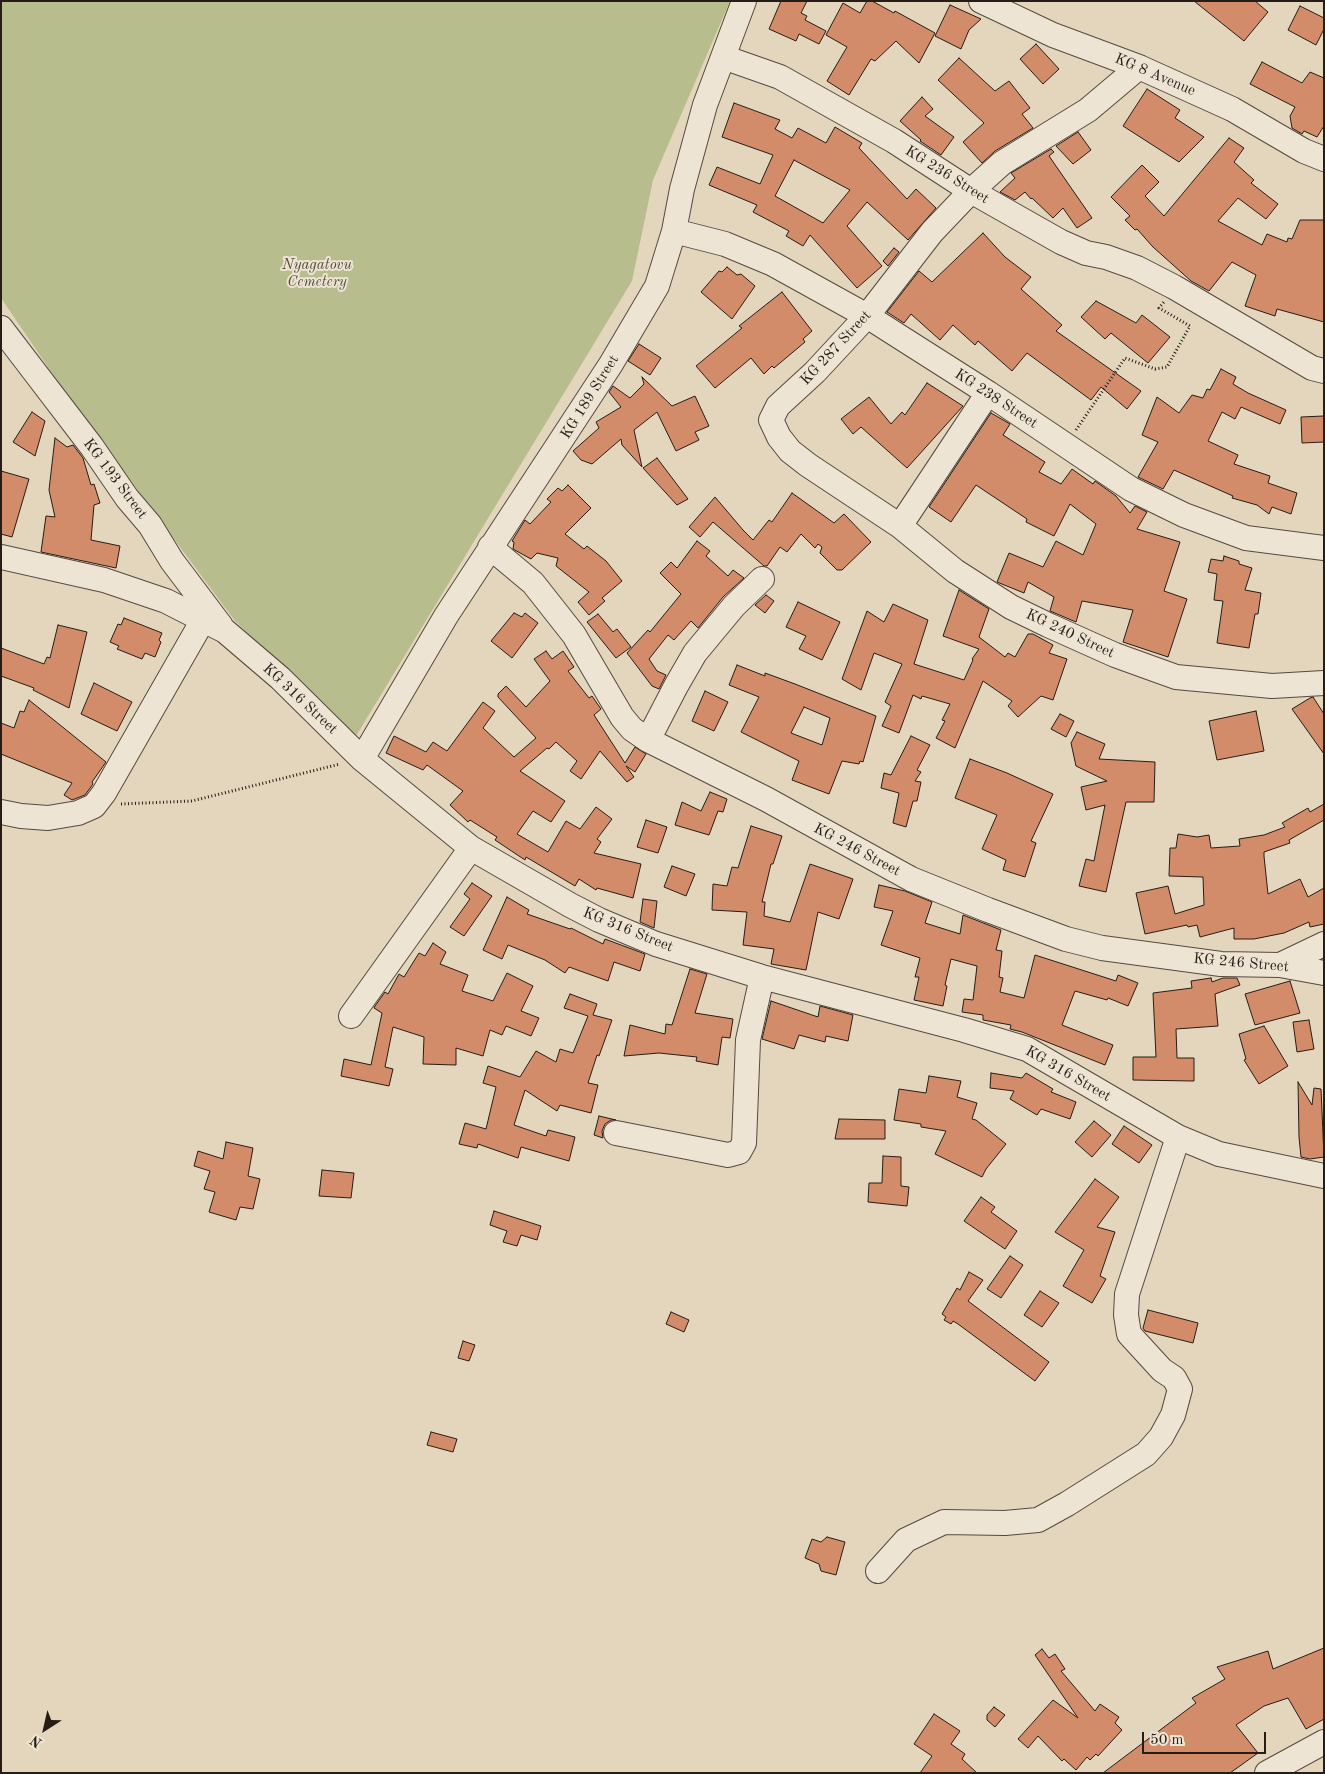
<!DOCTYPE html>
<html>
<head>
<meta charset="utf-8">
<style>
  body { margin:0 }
  #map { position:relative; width:1325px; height:1774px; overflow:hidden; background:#e3d6bc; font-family:"Old Standard TT",serif }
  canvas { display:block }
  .frame { position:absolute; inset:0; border:2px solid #271c16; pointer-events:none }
  .north { position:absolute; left:20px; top:1704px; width:50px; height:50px; -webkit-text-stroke:4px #ede4d3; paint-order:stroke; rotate:215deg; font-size:14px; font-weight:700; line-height:20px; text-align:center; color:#271c16 }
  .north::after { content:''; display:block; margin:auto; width:18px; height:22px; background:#271c16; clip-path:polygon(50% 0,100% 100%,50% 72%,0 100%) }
  .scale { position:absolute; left:1142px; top:1732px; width:124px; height:22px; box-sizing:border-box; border:2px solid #271c16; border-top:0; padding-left:6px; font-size:15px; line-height:18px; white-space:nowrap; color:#271c16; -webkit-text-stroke:4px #ede4d3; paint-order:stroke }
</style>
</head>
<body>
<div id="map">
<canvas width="1325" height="1774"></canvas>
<div class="frame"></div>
<div class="north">N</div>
<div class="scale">50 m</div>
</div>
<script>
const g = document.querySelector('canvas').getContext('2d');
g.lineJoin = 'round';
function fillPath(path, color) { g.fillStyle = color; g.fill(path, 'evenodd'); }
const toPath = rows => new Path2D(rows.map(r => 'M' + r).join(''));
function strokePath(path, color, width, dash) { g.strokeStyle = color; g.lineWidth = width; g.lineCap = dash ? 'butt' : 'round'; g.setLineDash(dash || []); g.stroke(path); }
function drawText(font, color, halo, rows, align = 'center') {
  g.font = font + ' "Old Standard TT",serif'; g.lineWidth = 4; g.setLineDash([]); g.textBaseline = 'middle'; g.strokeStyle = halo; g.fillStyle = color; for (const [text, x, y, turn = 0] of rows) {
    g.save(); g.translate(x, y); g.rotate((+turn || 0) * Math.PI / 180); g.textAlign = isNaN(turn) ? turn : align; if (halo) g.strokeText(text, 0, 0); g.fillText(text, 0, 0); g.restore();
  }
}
fillPath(toPath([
  [1,1,730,1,653,180,632,281,356,736,235,621,69,398,1,298]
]), '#b8bd8e');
const building = toPath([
  [781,1,807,1,801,13,807,16,805,20,826,31,819,44,799,34,796,41,769,29,781,1],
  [867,1,872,1,894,13,895,11,935,33,919,63,896,41,875,61,871,59,849,95,827,81,847,47,826,35,843,3,860,13,867,1],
  [1194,1,1255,1,1268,12,1244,41,1194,1],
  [950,5,981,19,969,30,961,49,935,36,950,5],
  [1300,6,1324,18,1324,29,1316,45,1288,30,1300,6],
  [1036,44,1059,69,1043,84,1020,59,1036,44],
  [959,58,995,91,1009,81,1030,108,1022,114,1033,128,995,151,982,163,963,142,984,123,938,80,959,58],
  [1262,62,1302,83,1310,72,1324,78,1324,126,1317,137,1304,131,1302,134,1292,128,1290,116,1295,107,1250,84,1262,62],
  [1147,89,1180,110,1175,118,1204,137,1179,162,1123,126,1147,89],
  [922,97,933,109,925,116,954,137,941,155,920,141,921,140,900,121,922,97],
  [734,103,780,120,775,129,792,138,798,128,826,143,835,127,862,143,859,148,907,199,916,189,936,208,908,240,867,202,847,226,882,266,857,288,810,235,803,246,786,236,789,231,753,212,757,205,709,185,717,167,760,184,773,155,722,137,734,103],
  [794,160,850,190,823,223,775,196,794,160],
  [1078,132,1091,150,1073,164,1056,146,1078,132],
  [1229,138,1244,148,1234,162,1254,180,1251,183,1278,204,1266,219,1238,198,1218,221,1262,245,1267,234,1287,242,1288,238,1292,239,1300,220,1324,220,1324,322,1277,309,1275,316,1245,306,1256,275,1232,262,1209,291,1191,281,1153,247,1137,229,1135,230,1125,220,1130,216,1111,197,1142,165,1159,182,1145,196,1164,216,1229,138],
  [1051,149,1054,152,1049,156,1092,218,1077,228,1063,208,1053,218,1032,198,1031,199,1025,192,1015,200,1000,192,1015,178,1011,173,1051,149],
  [983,233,1005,257,1031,277,1021,289,1062,325,1056,331,1141,391,1127,409,1101,387,1091,400,1027,353,1012,371,978,341,975,345,953,325,940,340,911,314,904,323,887,312,919,271,932,282,983,233],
  [894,248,899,252,888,266,883,261,894,248],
  [727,267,737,275,741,274,755,286,732,319,701,292,719,271,722,272,727,267],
  [782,292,812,331,803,339,805,342,774,368,772,366,764,374,751,358,715,388,696,366,742,328,739,326,782,292],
  [1096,301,1136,323,1142,315,1170,337,1148,363,1111,333,1105,339,1081,317,1096,301],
  [639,344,661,358,650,375,628,361,639,344],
  [1221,369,1236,377,1233,384,1248,393,1286,410,1280,424,1241,407,1235,419,1222,412,1208,441,1238,455,1234,464,1270,476,1268,483,1297,493,1291,514,1272,507,1269,514,1257,505,1232,498,1233,496,1174,470,1163,489,1138,477,1158,442,1142,435,1157,397,1179,413,1192,395,1203,398,1207,389,1210,390,1221,369],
  [642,377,672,406,695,396,709,426,695,432,699,440,676,451,657,412,634,430,642,467,622,445,621,439,592,464,581,460,573,451,599,428,596,422,621,407,609,392,613,386,630,398,644,384,642,377],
  [927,383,963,406,907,468,861,427,853,434,841,419,869,397,891,424,902,412,905,415,927,383],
  [32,412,45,421,35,456,13,442,32,412],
  [991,413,1010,424,1003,435,1045,462,1039,472,1061,484,1072,469,1093,484,1095,481,1116,496,1130,513,1135,506,1147,512,1137,529,1180,542,1164,591,1187,599,1168,657,1123,642,1133,610,1082,601,1076,622,1050,611,1054,597,1028,582,1024,593,997,582,1009,553,1043,567,1056,541,1083,555,1096,524,1070,504,1054,536,1026,522,1027,519,976,485,951,522,929,507,991,413],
  [1324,416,1324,442,1302,443,1301,417,1324,416],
  [55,438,67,447,73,445,83,458,91,485,94,484,100,503,94,505,91,540,120,546,116,568,41,552,46,516,55,517,49,490,55,438],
  [657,458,688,499,677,505,643,468,657,458],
  [1,471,29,479,12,537,1,534,1,471],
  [568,485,591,508,565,534,584,549,587,546,606,561,622,581,602,598,605,601,589,615,578,602,589,592,556,566,558,558,537,553,531,559,513,549,514,542,512,541,525,520,530,524,551,502,547,499,558,488,562,491,568,485],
  [792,493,834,523,844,514,871,542,842,570,837,570,820,553,822,547,818,544,815,548,801,534,787,552,780,547,767,566,764,566,713,522,700,537,689,527,715,497,743,530,753,540,769,520,772,522,792,493],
  [697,541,710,551,706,556,728,576,733,570,744,578,723,597,698,628,691,621,674,640,668,635,649,659,657,671,666,675,659,689,652,686,627,653,648,630,650,632,681,594,660,573,671,562,677,568,697,541],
  [1224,556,1239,561,1239,564,1252,568,1245,590,1261,593,1258,614,1255,614,1249,648,1217,643,1223,601,1214,600,1217,574,1208,572,1211,559,1223,561,1224,556],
  [959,590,989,609,979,637,1005,657,1008,653,1015,657,1028,634,1033,634,1053,645,1049,653,1067,659,1053,700,1041,696,1018,717,1008,706,1012,701,983,681,955,748,936,738,945,721,942,720,950,704,922,696,921,699,913,695,899,733,882,726,891,706,885,702,902,664,874,653,861,690,842,679,867,611,884,622,893,604,928,620,914,664,964,680,973,660,972,659,979,649,943,636,959,590],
  [766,595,774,601,765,613,755,605,766,595],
  [798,602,840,622,822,660,799,649,806,636,786,627,798,602],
  [514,613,522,617,525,613,538,623,512,658,491,641,514,613],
  [598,614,613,632,617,629,631,647,616,658,587,622,598,614],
  [124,618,162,633,159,640,161,642,155,657,145,653,142,659,117,649,119,646,110,642,118,624,121,625,124,618],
  [58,625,87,632,69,708,33,690,34,688,1,676,1,648,44,664,47,657,50,658,58,625],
  [546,651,552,659,563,651,574,667,568,671,589,698,592,696,601,709,594,715,625,763,635,747,646,754,635,772,626,766,634,777,627,782,600,751,581,779,570,771,577,761,556,742,549,749,547,748,520,771,565,801,551,822,533,811,517,834,548,852,566,821,580,829,596,807,612,819,597,839,601,842,594,853,641,864,633,898,597,888,596,890,579,879,575,886,526,857,525,860,495,840,497,837,470,820,468,822,450,805,463,791,427,765,423,770,386,753,394,736,426,752,433,742,447,751,483,702,495,711,483,728,514,757,536,738,498,697,498,694,506,686,526,707,550,681,534,659,546,651],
  [737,665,765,676,765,673,795,684,876,716,863,762,860,761,859,764,842,761,829,794,792,780,799,761,741,732,759,697,729,685,737,665],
  [804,707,830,718,822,745,791,733,804,707],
  [94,683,132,702,117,731,81,714,94,683],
  [705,691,728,702,714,731,692,721,705,691],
  [1313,697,1324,714,1324,754,1292,709,1310,698,1313,697],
  [29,700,106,762,92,782,93,784,85,795,72,800,64,795,72,783,1,754,1,723,14,728,20,711,24,712,29,700],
  [1256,711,1264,751,1217,760,1209,721,1256,711],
  [1060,714,1074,721,1066,737,1051,729,1060,714],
  [1077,732,1105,744,1099,759,1155,762,1154,802,1126,802,1106,892,1079,886,1086,859,1094,861,1105,805,1086,810,1081,787,1107,781,1076,766,1071,743,1077,732],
  [911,736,930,745,917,770,921,772,915,781,921,782,917,801,913,801,906,827,893,823,899,793,881,788,884,773,891,775,911,736],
  [970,759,1007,773,1053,794,1031,841,1036,843,1025,877,1003,870,1006,860,982,849,997,815,955,798,970,759],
  [710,792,727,799,723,812,718,811,709,835,675,825,682,802,701,811,710,792],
  [1324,804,1324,820,1289,840,1290,843,1264,852,1264,856,1268,894,1300,879,1308,897,1324,888,1324,924,1310,927,1309,922,1284,933,1254,939,1234,939,1234,928,1200,937,1197,925,1188,927,1187,925,1145,934,1136,893,1168,886,1175,914,1204,905,1203,877,1169,876,1170,848,1176,848,1178,834,1197,837,1209,835,1211,848,1240,846,1239,839,1264,835,1285,827,1282,823,1308,808,1310,812,1324,804],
  [646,820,667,827,658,853,637,847,646,820],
  [751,826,782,836,773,864,771,864,762,902,765,902,764,916,790,922,810,864,853,879,839,919,818,912,806,970,771,964,774,949,743,945,747,912,712,910,713,884,727,886,732,867,738,868,751,826],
  [672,866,695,874,686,896,664,887,672,866],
  [472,883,492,896,464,936,450,927,470,899,464,894,472,883],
  [879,885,905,891,932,902,925,923,960,934,963,915,1001,930,996,950,1002,951,999,977,1003,978,1000,992,1024,998,1035,955,1116,981,1118,975,1138,983,1128,1006,1108,998,1107,1000,1075,991,1062,1025,1113,1045,1105,1065,1022,1032,1010,1029,1011,1025,983,1020,983,1015,962,1012,964,999,973,1000,977,966,951,959,945,985,947,986,943,1006,914,1000,919,977,915,977,920,958,881,945,893,911,874,907,879,885],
  [507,897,529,910,527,914,570,929,571,928,603,944,605,939,645,954,640,971,614,962,608,981,569,967,565,973,545,960,508,945,502,959,483,950,507,897],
  [643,899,657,901,654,928,640,922,643,899],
  [433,943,446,952,440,964,468,975,462,991,493,1001,507,973,533,986,521,1011,539,1018,531,1036,506,1026,502,1035,490,1030,483,1056,456,1048,456,1065,423,1064,424,1037,393,1027,385,1067,393,1069,389,1086,341,1076,344,1059,371,1065,382,1013,374,1008,375,1006,385,992,388,994,399,974,404,977,419,953,425,956,433,943],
  [690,969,707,974,695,1013,733,1019,730,1038,722,1037,718,1065,696,1061,697,1057,659,1053,624,1056,630,1025,665,1034,666,1024,672,1025,690,969],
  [1211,978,1212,982,1223,978,1237,978,1240,985,1215,994,1218,1026,1176,1029,1177,1058,1194,1058,1194,1081,1133,1080,1133,1057,1156,1057,1153,993,1192,988,1191,981,1211,978],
  [1290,981,1300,1013,1255,1025,1245,994,1290,981],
  [570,994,597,1004,593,1015,612,1020,599,1056,597,1055,588,1083,598,1085,591,1113,560,1105,557,1111,525,1090,514,1125,546,1136,548,1130,575,1137,569,1161,521,1147,518,1158,478,1144,477,1148,459,1144,465,1123,486,1129,496,1087,483,1083,488,1066,520,1077,536,1051,556,1062,560,1049,573,1053,588,1016,564,1008,570,994],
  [771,1001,818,1017,820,1006,853,1015,848,1041,826,1036,825,1042,799,1035,794,1049,762,1039,771,1001],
  [1309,1020,1314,1049,1297,1052,1293,1022,1309,1020],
  [1264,1026,1288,1066,1259,1084,1244,1060,1246,1059,1239,1034,1264,1026],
  [991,1073,1022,1078,1026,1073,1053,1089,1051,1092,1076,1102,1070,1119,1041,1109,1037,1115,1010,1099,1014,1091,990,1088,991,1073],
  [929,1076,961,1081,957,1097,977,1103,972,1119,976,1120,1006,1144,986,1169,982,1177,935,1154,946,1131,921,1127,921,1124,894,1120,899,1089,926,1093,929,1076],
  [1298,1082,1312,1105,1314,1088,1321,1089,1324,1157,1310,1159,1301,1157,1299,1137,1298,1082],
  [599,1116,616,1120,611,1120,605,1124,602,1131,603,1138,594,1135,599,1116],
  [839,1119,885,1120,885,1139,835,1139,839,1119],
  [1094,1121,1111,1135,1092,1157,1075,1142,1094,1121],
  [1124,1126,1152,1145,1139,1163,1112,1144,1124,1126],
  [226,1142,253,1148,248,1176,260,1179,253,1209,240,1207,236,1220,209,1212,215,1192,204,1189,210,1171,194,1166,198,1151,223,1159,226,1142],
  [883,1156,901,1157,901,1186,909,1187,907,1206,868,1202,869,1183,882,1183,883,1156],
  [322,1170,354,1173,351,1198,319,1196,322,1170],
  [1095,1179,1119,1197,1097,1227,1115,1232,1100,1276,1106,1279,1092,1303,1063,1286,1084,1250,1055,1232,1095,1179],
  [981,1197,995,1207,991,1212,1017,1231,1005,1249,964,1221,981,1197],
  [494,1211,541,1226,537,1240,521,1235,517,1246,503,1242,507,1231,490,1225,494,1211],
  [1010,1256,1023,1265,1001,1298,987,1289,1010,1256],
  [969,1272,983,1280,968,1301,1049,1362,1035,1381,958,1324,953,1321,951,1324,944,1320,946,1317,942,1314,957,1288,960,1290,969,1272],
  [1040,1291,1059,1303,1042,1327,1024,1315,1040,1291],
  [1148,1310,1198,1323,1193,1343,1145,1331,1143,1328,1148,1310],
  [671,1312,689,1320,684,1332,666,1324,671,1312],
  [463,1341,475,1345,469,1361,458,1358,463,1341],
  [431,1432,457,1439,453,1452,427,1445,431,1432],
  [827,1537,845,1542,836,1575,821,1571,819,1564,805,1558,812,1539,821,1542,827,1537],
  [1324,1648,1324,1719,1306,1729,1288,1698,1264,1706,1236,1725,1258,1753,1230,1773,1103,1773,1196,1703,1192,1698,1225,1679,1217,1667,1268,1651,1273,1669,1324,1648],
  [1042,1649,1049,1658,1055,1654,1065,1669,1061,1671,1095,1711,1100,1704,1119,1717,1115,1723,1122,1730,1098,1756,1096,1754,1090,1760,1087,1757,1076,1770,1064,1759,1062,1761,1038,1736,1028,1748,1018,1739,1053,1700,1078,1718,1035,1655,1042,1649],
  [994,1707,1005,1715,995,1727,987,1720,987,1715,994,1707],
  [934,1714,960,1731,951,1744,965,1754,962,1759,977,1773,920,1773,932,1756,914,1744,934,1714]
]);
fillPath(building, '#d28c6a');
strokePath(building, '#271c16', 1);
const minor = toPath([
  [981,1,1053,35,1139,67,1232,109,1304,151,1324,159],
  [723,57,780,77,894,141,971,191,1061,242,1086,253,1106,257,1137,268,1174,287,1312,368,1324,371],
  [1139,67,1088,110,1002,163,971,191,932,232,867,316,815,372,778,406,771,420,779,437,790,451,808,465,900,526,955,571,1011,607,1048,625,1115,655,1176,677,1272,686,1324,683],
  [674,231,725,244,773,264,867,316,988,393,1131,489,1184,515,1246,538,1324,548],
  [1,328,92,447,127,498,150,525,172,561,221,626],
  [900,526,988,393],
  [490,547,533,583,574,635,622,717,632,729,648,740,766,799,911,879,988,910,1066,939,1102,948,1221,964,1280,965,1324,973],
  [1,557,104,580,166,601,225,631,280,678,362,759,471,848,570,905,599,920,656,944,762,977,964,1030,1027,1049,1178,1137,1219,1154,1324,1176],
  [648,740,676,686,695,653,734,606,762,579],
  [362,759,446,616,611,364,657,286,674,231,682,189,705,105,744,1],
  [1,812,21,816,48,818,78,813,94,806,104,793,203,620],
  [1280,965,1324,944],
  [351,1016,471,848],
  [616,1133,728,1155,739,1152,744,1143,748,1040,762,977],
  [878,1571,906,1540,944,1522,1005,1523,1038,1520,1067,1504,1146,1454,1161,1437,1173,1415,1180,1389,1174,1378,1162,1370,1129,1334,1126,1315,1127,1294,1178,1137],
  [1267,1773,1324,1742]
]);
strokePath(minor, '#564a40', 26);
strokePath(toPath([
  [1076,430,1125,358,1155,369,1167,367,1190,326,1159,308,1164,302],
  [121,804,192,801,340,764]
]), '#271c16', 3, [1, 2.5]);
strokePath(minor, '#ede4d3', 24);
drawText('15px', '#271c16', '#ede4d3', [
  ["KG 8 Avenue",1155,75,23],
  ["KG 236 Street",947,175,32],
  ["KG 287 Street",836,348,-47],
  ["KG 189 Street",590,397,-58],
  ["KG 238 Street",996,399,33],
  ["KG 193 Street",115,479,53],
  ["KG 240 Street",1070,634,25],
  ["KG 316 Street",300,699,43],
  ["KG 246 Street",857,850,28],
  ["KG 316 Street",628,930,22],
  ["KG 246 Street",1241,963,5],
  ["KG 316 Street",1068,1074,30]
]);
drawText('italic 15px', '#524c3a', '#ede4d3', [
  ["Nyagatovu",317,265],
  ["Cemetery",317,282]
]);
</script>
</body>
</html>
